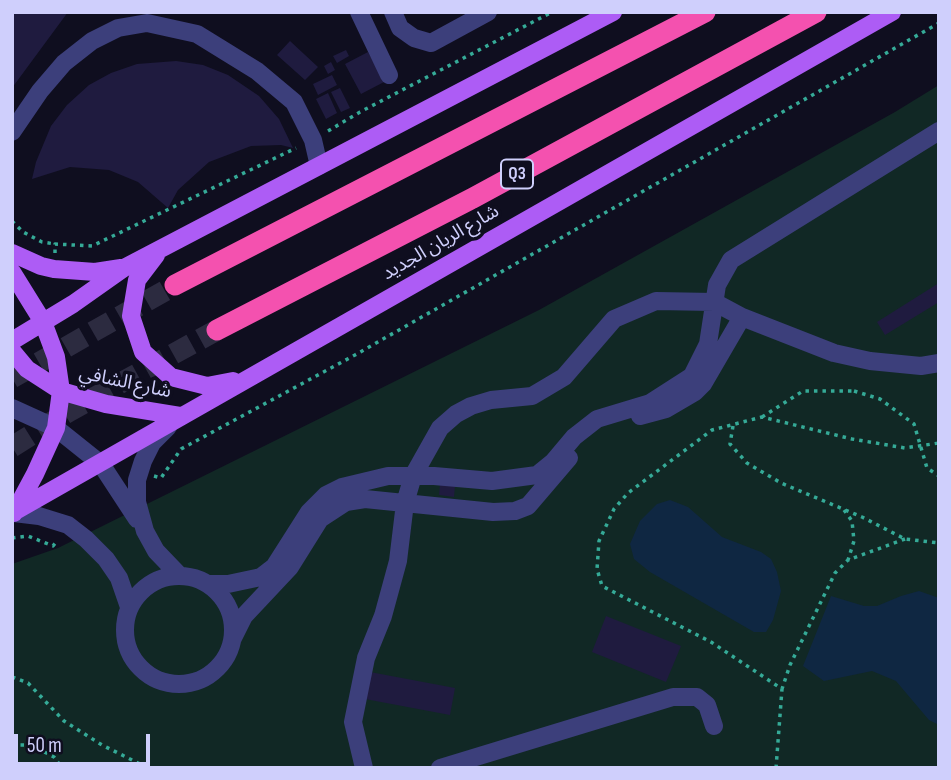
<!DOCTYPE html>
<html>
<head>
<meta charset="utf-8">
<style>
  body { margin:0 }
  #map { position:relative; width:951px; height:780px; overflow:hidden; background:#0f0e1f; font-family:"Sofia Sans Condensed",sans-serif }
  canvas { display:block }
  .frame { position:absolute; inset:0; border:14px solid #cfcffc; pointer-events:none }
  .scale { position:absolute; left:14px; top:734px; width:136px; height:32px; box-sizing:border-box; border:4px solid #cfcffc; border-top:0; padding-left:9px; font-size:21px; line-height:24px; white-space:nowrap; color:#cfcffc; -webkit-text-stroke:5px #0f0e1f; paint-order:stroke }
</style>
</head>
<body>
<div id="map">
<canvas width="951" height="780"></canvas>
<div class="frame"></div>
<div class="scale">50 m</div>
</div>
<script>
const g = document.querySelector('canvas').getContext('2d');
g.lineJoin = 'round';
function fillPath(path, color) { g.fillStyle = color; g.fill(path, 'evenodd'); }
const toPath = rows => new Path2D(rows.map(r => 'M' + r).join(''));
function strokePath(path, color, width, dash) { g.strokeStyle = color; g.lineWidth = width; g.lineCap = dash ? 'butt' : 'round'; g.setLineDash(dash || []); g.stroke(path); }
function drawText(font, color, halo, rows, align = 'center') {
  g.font = font + ' "Sofia Sans Condensed","Noto Sans Arabic",sans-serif'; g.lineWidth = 7; g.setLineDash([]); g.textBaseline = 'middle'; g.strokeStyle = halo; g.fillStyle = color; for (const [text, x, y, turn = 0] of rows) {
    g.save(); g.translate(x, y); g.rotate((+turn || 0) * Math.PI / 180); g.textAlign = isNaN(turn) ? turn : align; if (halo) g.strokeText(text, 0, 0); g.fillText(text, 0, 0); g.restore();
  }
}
fillPath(toPath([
  [939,85,939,768,12,768,12,564,58,548,539,310,895,112]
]), '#112825');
fillPath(toPath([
  [670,500,688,507,722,537,761,552,771,559,777,572,781,591,773,620,766,632,754,632,650,572,634,559,630,544,640,521,657,504],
  [919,591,939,598,939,725,929,720,896,681,872,671,824,681,803,666,831,596,864,606,877,606,901,596]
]), '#0f2742');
fillPath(toPath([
  [12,12,68,12,12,88],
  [290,41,318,67,305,80,277,55],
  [346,50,349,56,337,63,333,56],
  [368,52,384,82,361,94,345,64],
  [176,61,203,65,228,75,259,96,279,119,293,148,281,145,251,146,209,162,178,190,168,208,138,182,109,170,70,167,32,179,36,162,51,126,67,105,89,85,111,73,137,64],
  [331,62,335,70,328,74,324,66],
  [332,75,337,85,318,95,313,84],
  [340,88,350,108,341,112,331,92],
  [328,93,337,113,326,119,316,99],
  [939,283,939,302,885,335,877,322],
  [440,484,455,486,454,497,439,495],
  [606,616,681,646,666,682,592,652],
  [370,672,455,688,450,715,365,699]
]), '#1f1b3f');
strokePath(toPath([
  [12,378,175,285],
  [12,447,68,412,217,330]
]), '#2c2b40', 21, [21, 10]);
strokePath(toPath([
  [328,131,360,112,552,12],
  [12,221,23,232,42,242,55,244],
  [55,253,55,244,92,246,296,148],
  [762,417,803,391,854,391],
  [733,426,730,444,747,463,781,483,862,517,905,539,939,543],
  [154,476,161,478,181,449,355,355,939,23],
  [844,510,852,521,854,541,848,560],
  [12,538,28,536,53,546,57,541],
  [905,539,848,560,835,573,790,665,782,689,711,642,602,586,597,569,599,541,614,509,628,493,712,430,762,417,852,439,905,448,939,443],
  [12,677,28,683,64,721,102,745,148,768],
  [12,745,31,745,54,757,62,768],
  [776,768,782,689]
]), '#35aa97', 3.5, [3.5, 5]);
strokePath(toPath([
  [359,12,389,75],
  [393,12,400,28,414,38,431,43,488,12],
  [12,132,40,91,64,63,92,41,118,28,147,23,197,34,257,71,294,102,313,140,319,166],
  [12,408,56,428,101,464,137,519],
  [640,416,666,409,695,392,703,384,742,317],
  [168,427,152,443,143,461,137,480,137,502,145,531,156,551,179,575],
  [14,513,39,516,68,525,86,539,106,559,119,578,129,607],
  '125 630a54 54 0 1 1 108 0a54 54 0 1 1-108 0Z',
  [209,584,228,584,261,577,274,567,309,512,326,495,342,487,388,476,434,476,492,481,537,475,553,462,574,437,597,419,650,403,692,376,708,344,717,285,731,260,939,131],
  [233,638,244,616,290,567,320,519,346,502,365,499,493,512,515,511,528,506,569,458],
  [364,768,353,722,366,658,383,616,398,561,405,503,413,476,440,428,456,414,471,406,491,400,532,396,564,377,614,319,656,301,714,302,742,317,834,353,870,361,921,366,939,363],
  [440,768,673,697,697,697,707,705,714,726]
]), '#3c3f7b', 18);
strokePath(toPath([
  [12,253,41,266,54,269,95,272,121,268],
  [156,255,137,280,131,316,143,352,171,377,207,386,233,381],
  [12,272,43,322,56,357,61,391,56,428,35,474,14,513],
  [12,341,73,304,124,268,613,12],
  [12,351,27,369,61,391,106,404,180,416],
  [12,513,892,12]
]), '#ad5cf5', 18);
strokePath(toPath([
  [175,285,705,12],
  [217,330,473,198,816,12]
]), '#f451af', 21);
strokePath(toPath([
  [854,391,880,399,914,424,927,468,939,476]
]), '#35aa97', 3.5, [3.5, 5]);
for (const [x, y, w] of [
  [517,174,32]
]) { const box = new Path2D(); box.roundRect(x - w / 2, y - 14.5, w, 29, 5); g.fillStyle = '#0f0e1f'; g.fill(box); strokePath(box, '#cfcffc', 2); }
drawText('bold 18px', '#cfcffc', null, [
  ["Q3",517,174]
]);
drawText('19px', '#cfcffc', '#0f0e1f', [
  ["شارع الريان الجديد",441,243,-30],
  ["شارع الشافي",125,383,12]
]);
</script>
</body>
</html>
